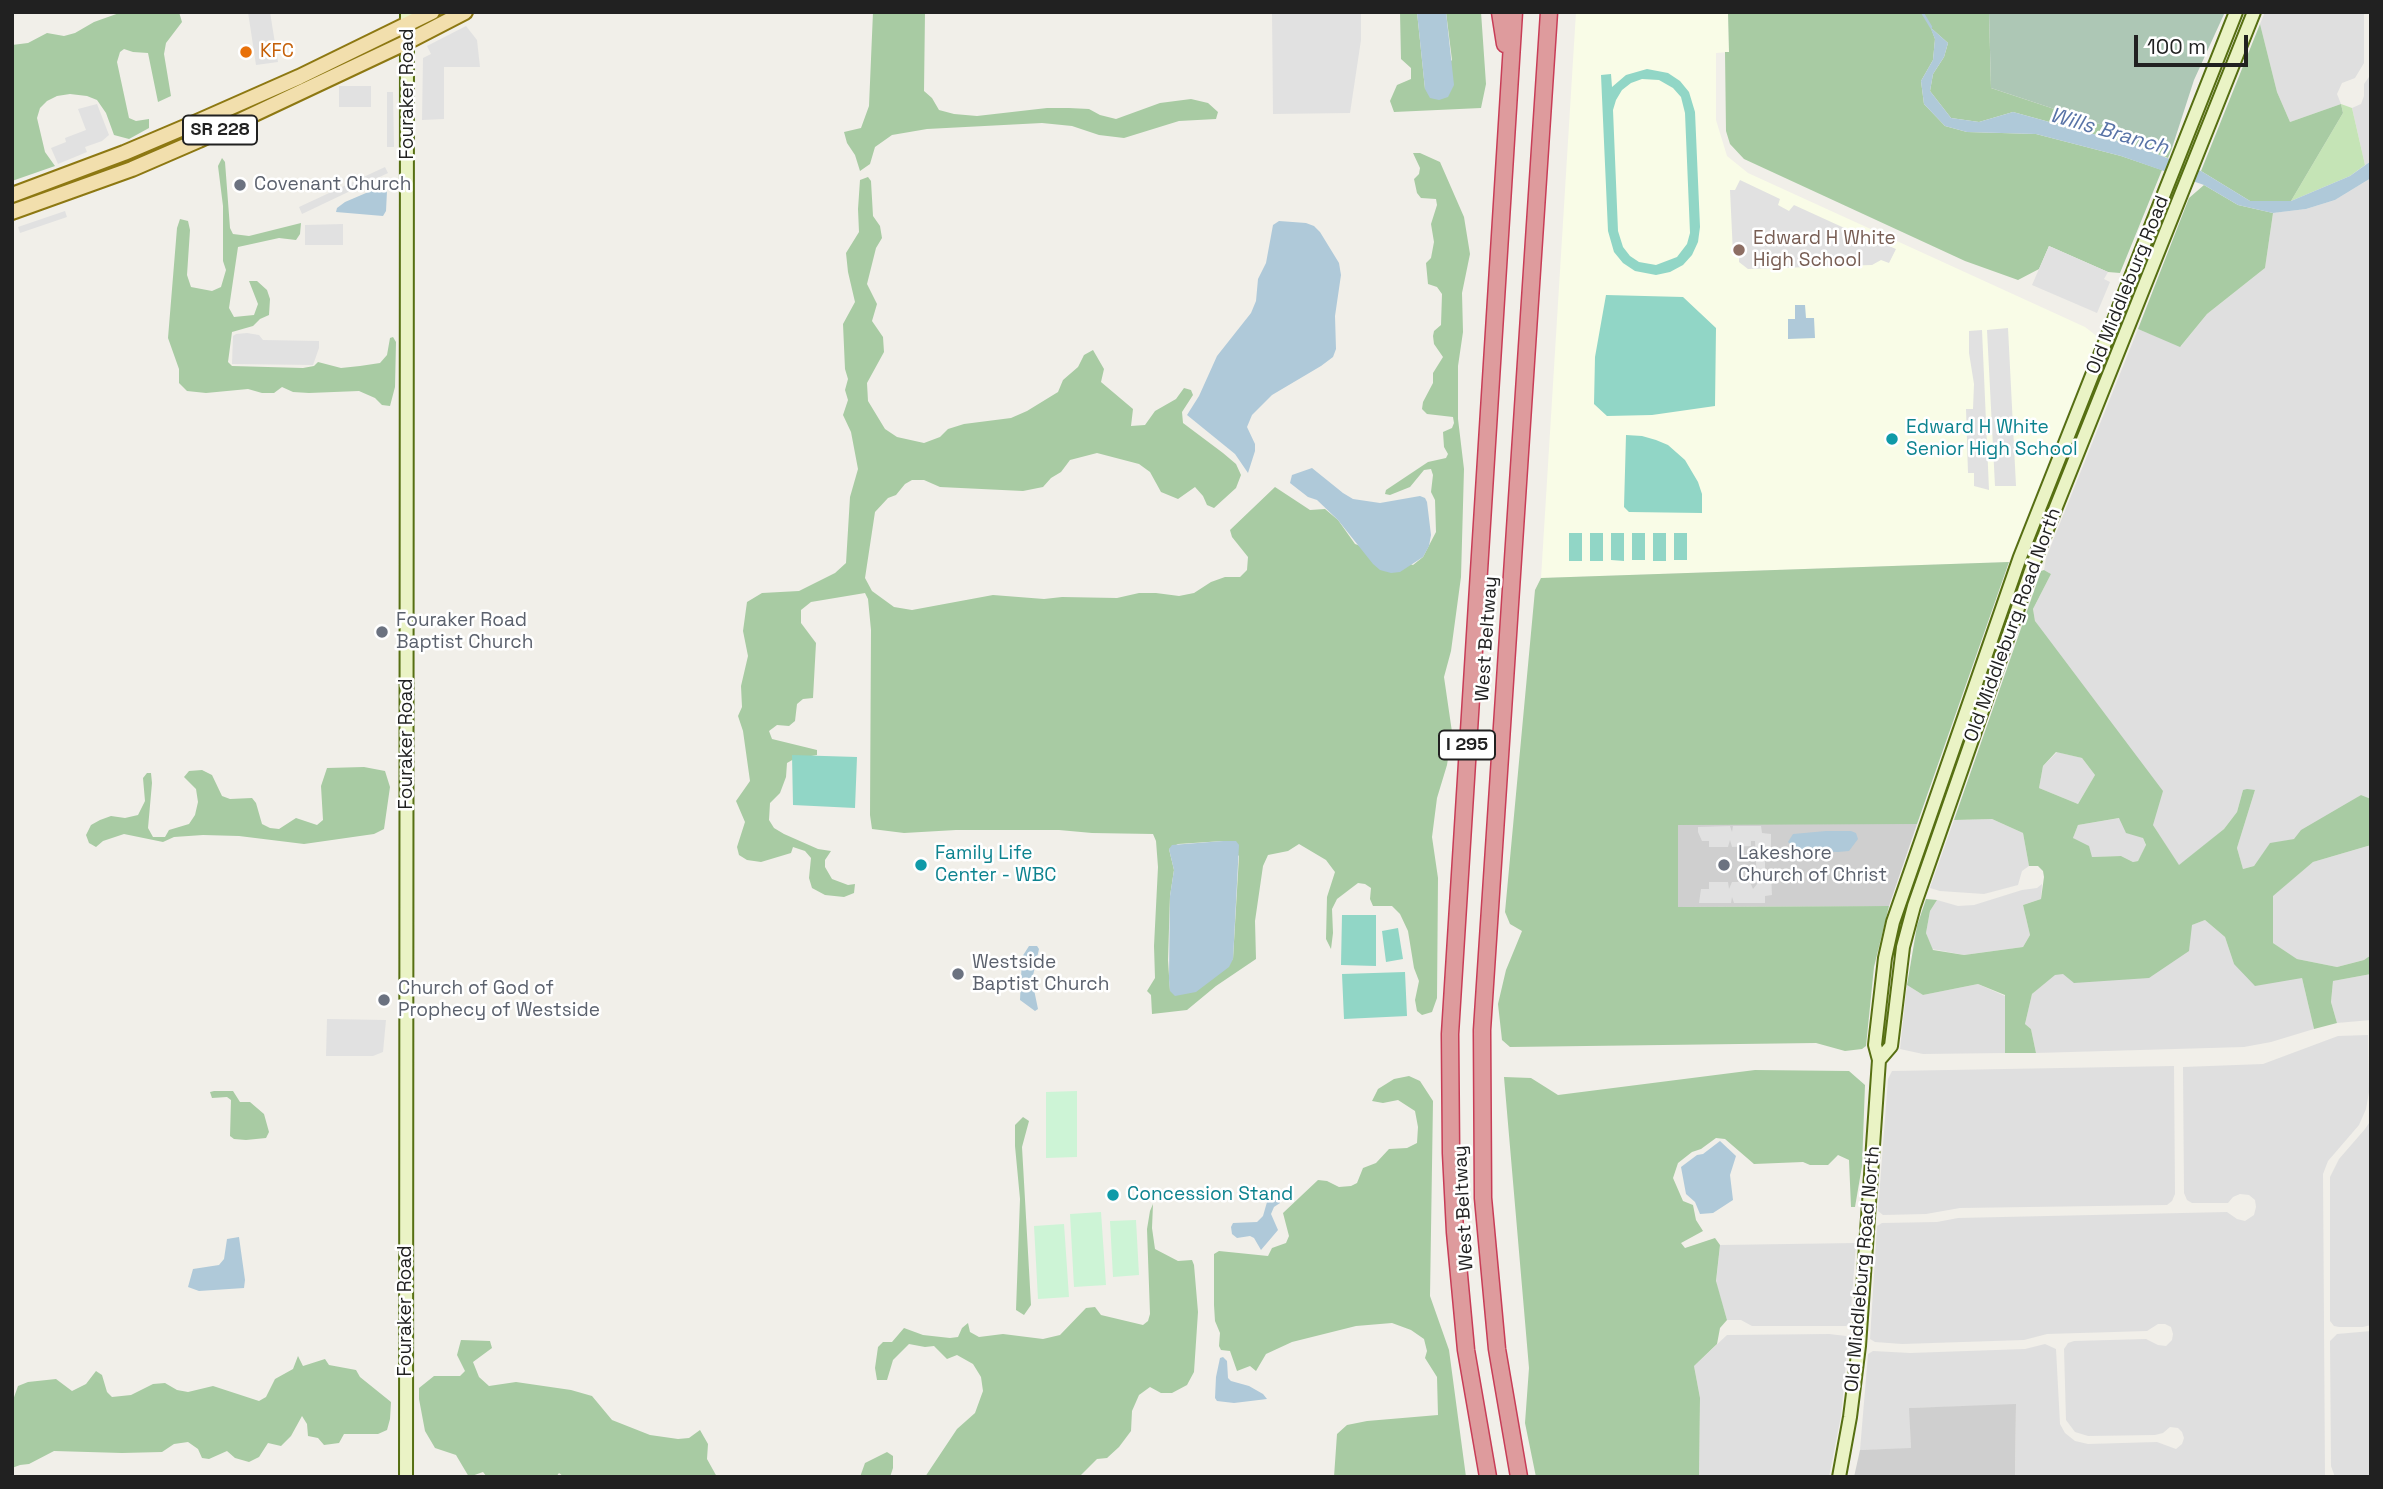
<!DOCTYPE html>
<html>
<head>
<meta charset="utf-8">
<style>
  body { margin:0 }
  #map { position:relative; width:2383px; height:1489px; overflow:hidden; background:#f1efe9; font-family:"Space Grotesk",sans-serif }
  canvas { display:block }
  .frame { position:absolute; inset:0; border:14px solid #212121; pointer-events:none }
  .scale { position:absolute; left:2134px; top:35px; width:114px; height:32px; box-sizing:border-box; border:4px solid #212121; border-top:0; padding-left:9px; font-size:21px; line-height:24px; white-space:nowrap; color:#212121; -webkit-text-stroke:5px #fff; paint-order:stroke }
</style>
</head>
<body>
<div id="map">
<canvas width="2383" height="1489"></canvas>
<div class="frame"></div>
<div class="scale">100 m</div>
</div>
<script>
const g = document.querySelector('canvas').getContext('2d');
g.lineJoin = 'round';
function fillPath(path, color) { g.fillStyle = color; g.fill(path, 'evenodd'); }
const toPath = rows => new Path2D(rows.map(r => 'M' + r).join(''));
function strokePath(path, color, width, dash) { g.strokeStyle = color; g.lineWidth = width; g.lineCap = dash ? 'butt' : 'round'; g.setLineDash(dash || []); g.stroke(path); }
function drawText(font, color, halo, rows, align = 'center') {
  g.font = font + ' "Space Grotesk",sans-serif'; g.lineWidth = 5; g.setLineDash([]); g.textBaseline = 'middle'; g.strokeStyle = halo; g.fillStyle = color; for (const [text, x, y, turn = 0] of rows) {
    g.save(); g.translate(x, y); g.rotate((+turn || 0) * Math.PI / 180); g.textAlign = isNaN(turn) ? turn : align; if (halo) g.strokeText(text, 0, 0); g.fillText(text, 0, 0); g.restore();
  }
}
fillPath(toPath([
  [2265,12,2364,12,2364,63,2355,78,2342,83,2337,94,2341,104,2290,122,2277,92,2260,24],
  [2371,74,2371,161,2365,165,2352,108,2361,104,2364,96,2364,84],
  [2371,178,2371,799,2361,795,2295,839,2270,844,2254,866,2243,869,2237,848,2255,790,2243,790,2237,812,2224,829,2179,866,2153,825,2035,621,2033,609,2051,574,2044,570,2046,558,2138,329,2181,346,2207,314,2265,268,2273,213,2306,209,2335,200],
  [2057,752,2082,758,2095,775,2078,804,2039,788,2043,766],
  [2120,818,2143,838,2146,846,2138,861,2133,862,2121,856,2092,857,2073,838,2078,825],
  [1992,819,2023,833,2029,866,2022,871,2018,885,1984,894,1940,891,1930,888,1954,820],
  [2371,845,2371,955,2364,960,2337,967,2297,959,2273,943,2273,895,2313,862],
  [2042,884,2041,899,2023,905,2030,935,2023,947,1964,955,1932,949,1926,933,1930,911,1937,900,1958,906,1974,905,2022,890,2037,888],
  [2205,920,2225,937,2234,964,2302,978,2314,1029,2271,1042,2244,1047,2036,1053,2031,1029,2025,1024,2032,994,2055,974,2063,973],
  [2371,974,2371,1020,2337,1023,2331,1002,2333,981],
  [1978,984,2005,996,2005,1053,1923,1054,1900,1049,1907,985,1923,995],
  [2368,1035,2369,1092,2366,1109,2359,1125,2328,1161,2323,1174,2325,1477,2015,1477,2016,1405,1910,1408,1911,1449,1860,1450,1868,1354,1873,1351,1910,1353,2025,1349,2045,1344,2056,1349,2060,1424,2065,1433,2075,1441,2088,1444,2157,1442,2176,1449,2182,1444,2184,1438,2182,1432,2178,1428,2170,1427,2163,1433,2155,1435,2088,1436,2075,1432,2066,1420,2064,1349,2068,1343,2074,1341,2146,1339,2158,1345,2166,1346,2172,1340,2173,1334,2171,1327,2165,1324,2158,1324,2147,1331,2047,1334,2024,1340,1902,1344,1875,1342,1870,1339,1877,1226,1882,1223,1937,1222,1958,1218,2227,1212,2237,1219,2245,1221,2254,1215,2256,1207,2255,1200,2249,1195,2240,1194,2233,1197,2228,1203,2192,1203,2187,1200,2184,1193,2183,1067,2263,1064,2338,1036],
  [2174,1066,2175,1194,2172,1201,2167,1205,1960,1208,1926,1214,1883,1215,1878,1211,1888,1079,1892,1071],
  [2371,1120,2371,1325,2363,1327,2339,1327,2334,1326,2330,1321,2330,1177,2339,1159,2365,1129],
  [1856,1243,1850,1323,1846,1326,1752,1326,1741,1320,1727,1320,1716,1283,1720,1245],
  [2371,1331,2371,1477,2335,1477,2331,1466,2330,1341,2337,1334],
  [1829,1334,1846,1336,1848,1340,1841,1416,1829,1477,1699,1477,1700,1398,1694,1366,1727,1335]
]), '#dfdfdf');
fillPath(toPath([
  [1576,12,1728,12,1729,52,1716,53,1716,120,1727,156,1748,173,2085,327,2098,337,2009,562,1541,578]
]), '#f9fce7');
fillPath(toPath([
  [1678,824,1917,824,1889,906,1678,907],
  [2016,1404,2015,1477,1854,1477,1860,1450,1911,1448,1909,1408]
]), '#cfcfcf');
fillPath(toPath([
  [2341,104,2352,108,2365,165,2350,176,2291,201,2343,113]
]), '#c5e4b6');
fillPath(toPath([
  [122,12,179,12,182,22,166,43,164,54,171,96,158,102,148,53,133,52,124,49,120,52,117,62,129,118,136,121,149,119,149,128,129,139,114,135,106,113,97,100,87,96,70,94,57,96,47,101,40,108,37,118,45,152,55,166,12,181,12,45,28,43,47,33,64,36,75,33,94,22],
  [873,12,925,12,924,91,932,98,939,110,954,114,977,116,1047,108,1069,108,1089,109,1100,115,1116,119,1160,103,1191,99,1208,103,1218,112,1216,119,1179,121,1124,138,1099,135,1072,126,1042,123,927,129,892,135,875,147,870,164,860,171,855,155,847,143,844,132,861,128,869,106],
  [1400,12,1417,12,1425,89,1452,60,1446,12,1481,12,1486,84,1481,108,1394,112,1390,101,1397,85,1411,79,1411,68,1401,59],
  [1728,12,1989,12,1991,88,2172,148,2168,158,2133,145,2013,112,1979,122,1951,118,1930,91,1933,74,1944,57,1948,43,1931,28,1935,39,1933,60,1921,81,1924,104,1945,126,1967,132,2036,134,2121,156,2162,170,2120,273,2108,272,2049,246,2039,269,2018,280,1965,261,1744,159,1730,144,1726,131,1725,52,1729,52],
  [2260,24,2277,92,2290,122,2341,104,2343,113,2291,201,2250,201,2201,171],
  [1413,153,1420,153,1440,162,1464,217,1470,254,1462,293,1463,332,1458,366,1458,419,1464,469,1461,577,1451,651,1444,677,1452,732,1447,765,1437,798,1432,837,1438,878,1437,998,1432,1012,1422,1015,1417,1011,1415,1000,1419,981,1414,968,1408,931,1400,914,1392,906,1373,906,1370,899,1371,888,1365,884,1358,883,1337,899,1332,909,1333,933,1331,949,1326,939,1327,897,1335,872,1326,860,1299,844,1288,851,1268,855,1263,866,1255,921,1256,959,1216,986,1187,1010,1152,1014,1151,995,1147,991,1155,978,1154,946,1158,867,1156,841,1153,834,1092,833,1059,830,956,830,904,833,872,829,870,815,871,630,868,599,865,593,811,602,801,610,801,623,816,643,813,698,803,699,797,704,795,721,789,726,777,725,769,731,772,739,817,750,817,755,794,759,787,763,786,777,780,793,770,803,769,820,774,828,784,834,818,849,831,851,825,860,825,867,832,879,848,885,855,884,854,893,844,897,825,895,812,888,809,878,811,858,805,851,793,847,791,853,761,862,747,860,739,855,737,847,745,822,736,801,750,781,743,731,738,716,742,707,741,686,748,656,743,631,747,602,762,593,799,591,835,573,846,563,850,497,858,469,851,432,843,415,848,400,845,390,848,379,845,369,843,324,855,302,848,272,846,253,859,232,858,209,860,180,868,177,871,181,873,216,880,226,882,238,876,248,867,284,877,304,872,321,883,337,884,352,867,383,868,401,885,429,897,437,924,443,940,437,948,429,964,424,1011,418,1027,411,1058,392,1063,380,1078,367,1084,355,1093,350,1104,369,1101,382,1133,409,1131,426,1145,425,1155,411,1176,399,1184,388,1191,390,1193,395,1182,412,1183,423,1223,453,1236,464,1241,475,1236,488,1214,508,1207,505,1203,496,1195,487,1178,499,1161,492,1150,472,1139,464,1097,453,1070,460,1061,472,1051,478,1043,487,1023,491,940,487,924,480,912,480,905,484,896,495,888,498,875,512,865,578,872,591,894,607,912,610,993,595,1044,599,1062,597,1117,598,1139,593,1156,593,1179,596,1194,593,1211,582,1225,577,1240,577,1247,570,1248,557,1232,537,1230,530,1275,487,1310,510,1325,509,1338,520,1355,544,1413,565,1423,557,1436,532,1435,500,1431,492,1433,475,1431,469,1424,470,1410,487,1390,495,1385,494,1386,490,1428,462,1446,458,1448,454,1444,447,1443,432,1452,428,1454,423,1453,417,1427,414,1422,409,1423,402,1433,383,1433,373,1443,357,1434,344,1433,336,1434,331,1441,325,1442,294,1437,287,1428,284,1426,263,1431,258,1434,242,1431,224,1437,205,1436,199,1421,198,1417,193,1414,179,1419,174,1420,168],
  [1223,841,1239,856,1233,959,1170,991,1168,960,1170,896,1174,870,1169,849,1178,844],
  [222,158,225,162,230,228,233,234,249,236,301,223,300,234,296,240,279,238,238,247,229,308,234,317,254,315,258,304,249,281,257,281,267,290,270,299,269,315,260,319,253,326,232,332,228,362,232,366,303,368,314,366,318,362,341,368,360,366,380,363,387,355,390,338,393,337,396,342,395,387,390,406,382,405,375,398,359,391,309,393,293,392,282,387,274,393,262,393,248,389,206,393,187,391,179,383,179,369,168,338,177,228,180,219,188,221,190,230,187,275,191,287,212,291,221,287,226,270,223,261,223,206,218,166],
  [2204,185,2238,205,2273,213,2265,268,2207,314,2180,347,2138,329,2189,198],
  [2009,562,1917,824,1678,825,1678,907,1889,906,1874,967,1866,1046,1862,1049,1845,1051,1816,1043,1510,1047,1502,1040,1498,1004,1506,970,1522,931,1510,924,1505,912,1535,590,1541,578],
  [2044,570,2051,574,2033,609,2035,621,2163,791,2153,825,2179,865,2224,829,2237,812,2243,790,2247,789,2255,790,2237,848,2243,869,2254,866,2270,843,2294,839,2301,830,2361,795,2371,799,2371,845,2313,862,2273,896,2273,943,2297,959,2337,967,2364,960,2371,955,2371,974,2333,981,2331,1002,2337,1023,2314,1029,2302,978,2255,986,2234,964,2225,937,2205,920,2192,925,2189,951,2149,978,2074,983,2063,974,2055,975,2032,994,2025,1024,2031,1029,2036,1053,2005,1053,2005,995,1978,984,1923,995,1907,985,1917,926,1926,899,1937,900,1930,911,1926,933,1933,950,1964,955,2023,947,2030,935,2023,905,2041,899,2044,877,2043,871,2038,866,2029,866,2023,833,1992,819,1954,820,2041,571],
  [2056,752,2082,758,2095,775,2078,804,2039,788,2043,766],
  [2119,818,2126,833,2143,838,2146,845,2138,861,2133,862,2121,856,2092,857,2089,846,2073,838,2078,825],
  [364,767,385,771,390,787,384,829,374,834,304,844,239,836,203,835,174,837,163,842,124,834,103,841,96,847,89,843,86,835,91,825,100,820,111,816,125,818,138,815,145,801,143,778,147,773,151,773,152,783,148,828,153,837,165,837,169,830,189,824,195,815,198,802,196,789,184,777,189,771,202,770,212,775,222,796,230,799,252,798,256,803,262,824,270,828,279,829,296,818,317,825,323,820,321,786,327,768],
  [1755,1070,1849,1071,1865,1085,1862,1166,1855,1207,1851,1207,1849,1160,1838,1155,1828,1165,1810,1165,1803,1162,1754,1164,1725,1139,1716,1138,1701,1149,1692,1152,1678,1163,1673,1178,1683,1201,1693,1205,1696,1220,1703,1231,1681,1243,1685,1248,1715,1238,1720,1245,1716,1281,1727,1320,1720,1328,1717,1344,1694,1366,1700,1398,1699,1477,1536,1477,1525,1423,1529,1368,1504,1077,1531,1078,1558,1095],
  [1409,1076,1420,1081,1433,1101,1430,1296,1449,1350,1466,1477,1334,1477,1337,1434,1347,1425,1367,1421,1438,1415,1437,1377,1425,1358,1427,1351,1424,1339,1411,1330,1392,1323,1356,1326,1292,1342,1266,1354,1256,1371,1250,1366,1237,1371,1230,1351,1221,1350,1219,1346,1220,1333,1215,1321,1214,1305,1214,1254,1219,1251,1268,1256,1272,1248,1286,1243,1289,1236,1283,1213,1318,1180,1327,1181,1339,1187,1351,1186,1357,1183,1363,1168,1376,1163,1389,1149,1407,1148,1417,1143,1418,1127,1415,1111,1398,1100,1383,1103,1372,1101,1378,1089,1394,1079],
  [214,1091,233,1091,240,1102,250,1102,264,1114,269,1132,266,1138,246,1140,234,1139,230,1136,231,1100,227,1097,212,1098,210,1092],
  [1023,1117,1029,1121,1022,1147,1031,1305,1024,1315,1016,1310,1020,1199,1015,1146,1015,1125],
  [1153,1204,1152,1228,1155,1249,1178,1261,1192,1260,1194,1265,1198,1312,1194,1372,1187,1385,1172,1393,1161,1393,1150,1387,1139,1395,1132,1411,1131,1431,1119,1447,1107,1458,1097,1459,1079,1477,925,1477,957,1429,975,1413,983,1391,981,1377,973,1364,957,1355,947,1359,934,1346,925,1347,909,1344,893,1360,887,1380,877,1380,875,1368,878,1347,883,1342,892,1342,904,1328,923,1335,950,1338,958,1337,962,1328,968,1323,970,1332,979,1337,1003,1334,1043,1339,1060,1335,1086,1308,1095,1307,1101,1315,1143,1325,1148,1321,1150,1314,1147,1229,1150,1211],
  [461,1340,490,1341,492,1348,473,1362,479,1377,489,1386,516,1382,571,1390,592,1396,612,1420,650,1435,678,1439,689,1438,700,1430,708,1444,707,1459,717,1477,564,1477,559,1473,556,1477,487,1477,483,1472,469,1477,456,1455,435,1448,425,1431,419,1399,419,1388,434,1376,460,1376,465,1371,457,1355],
  [298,1356,303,1366,325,1359,329,1365,356,1370,360,1377,391,1402,390,1419,387,1430,378,1434,344,1434,339,1443,324,1445,318,1438,308,1436,307,1424,302,1416,291,1436,281,1446,268,1443,259,1457,249,1462,235,1458,227,1451,209,1459,202,1458,198,1449,188,1442,174,1444,162,1452,122,1453,54,1451,29,1464,20,1465,12,1468,12,1403,18,1386,28,1382,56,1379,72,1391,86,1384,96,1371,102,1375,107,1392,112,1397,131,1395,153,1384,165,1383,177,1390,188,1392,213,1386,259,1401,266,1397,275,1379,293,1369],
  [887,1452,893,1456,893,1468,890,1477,860,1477,865,1463]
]), '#a8cba3');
fillPath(toPath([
  [1989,12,2225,12,2194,80,2172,148,1991,88]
]), '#adc7b5');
fillPath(toPath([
  [1077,1091,1077,1157,1046,1158,1046,1092],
  [1101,1212,1106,1285,1074,1287,1070,1214],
  [1136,1220,1139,1275,1113,1277,1110,1221],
  [1064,1224,1069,1297,1038,1299,1034,1226]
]), '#cdf4d6');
fillPath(toPath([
  [1647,69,1668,73,1680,81,1689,92,1695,112,1700,227,1698,242,1692,255,1683,265,1670,272,1656,275,1635,271,1623,263,1614,252,1608,231,1601,75,1611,74,1612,87,1626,75],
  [1642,79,1659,80,1673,88,1681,97,1685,113,1690,233,1687,244,1677,257,1656,265,1639,262,1630,256,1623,247,1618,231,1613,110,1616,100,1622,90,1631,83],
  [1606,295,1683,297,1716,328,1715,406,1652,415,1607,416,1594,404,1595,357],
  [1626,435,1642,436,1656,440,1668,445,1685,460,1698,482,1702,494,1702,513,1629,512,1624,507],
  [1569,533,1582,533,1582,561,1569,561],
  [1590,533,1603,533,1603,561,1590,561],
  [1611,533,1624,533,1624,561,1611,560],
  [1632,533,1645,533,1645,560,1632,560],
  [1653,533,1666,533,1666,561,1653,561],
  [1674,533,1687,533,1687,560,1674,560],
  [792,755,857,757,855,808,793,805],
  [1342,915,1376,915,1376,966,1341,965],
  [1398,928,1403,959,1386,962,1382,931],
  [1405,972,1407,1016,1344,1019,1342,974]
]), '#91d6c6');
fillPath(toPath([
  [248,12,270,12,278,62,256,65],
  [1272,12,1361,12,1361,40,1350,113,1273,114],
  [466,26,477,40,480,67,444,67,444,119,422,120,423,58,431,54,427,46],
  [339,86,371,86,371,107,339,107],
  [387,92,393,92,394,147,387,147],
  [97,104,109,135,102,141,85,147,87,152,58,164,51,148,66,142,65,138,86,130,78,109],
  [385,167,388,173,302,214,299,207],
  [1740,180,1780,199,1778,205,1789,211,1794,205,1875,242,1873,247,1882,243,1896,249,1889,263,1881,260,1872,265,1748,269,1739,262,1739,254,1733,254,1730,190,1735,190],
  [65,211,67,217,20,233,18,227],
  [343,224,343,245,305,245,305,225],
  [2049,246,2108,272,2104,279,2110,282,2097,313,2032,285],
  [2008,328,2016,486,1995,486,1987,330],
  [1982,330,1989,490,1974,486,1974,473,1968,473,1966,409,1973,409,1974,384,1969,353,1969,331],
  [247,333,259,335,263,340,319,341,319,348,313,365,232,364,233,336,236,334],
  [1730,826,1732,832,1733,826,1761,826,1762,833,1771,834,1771,853,1765,854,1765,874,1771,875,1772,895,1765,896,1765,903,1734,903,1732,897,1731,903,1699,903,1701,889,1709,889,1709,882,1728,882,1729,889,1732,882,1750,882,1753,889,1757,884,1755,841,1751,841,1751,846,1732,847,1730,840,1728,847,1709,847,1709,841,1702,841,1698,832,1698,827],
  [327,1019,386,1020,383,1052,373,1056,326,1056]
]), '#e1e1e1');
fillPath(toPath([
  [1417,12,1446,12,1454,85,1448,97,1439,100,1430,98,1425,89],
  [1930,27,1948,43,1944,57,1933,74,1930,91,1951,118,1979,122,2013,112,2133,145,2201,171,2250,201,2291,201,2350,176,2371,161,2371,178,2335,200,2306,209,2273,213,2238,205,2204,185,2121,156,2036,134,1967,132,1945,126,1924,104,1921,81,1933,60,1935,39],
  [380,187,386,188,387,191,386,211,383,216,336,212,337,208,345,202],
  [1279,221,1306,223,1314,226,1320,232,1339,263,1341,275,1335,316,1336,349,1333,357,1321,366,1272,395,1252,415,1247,427,1255,444,1255,451,1248,473,1235,454,1187,415,1199,396,1217,356,1251,313,1256,301,1258,279,1266,263,1273,225],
  [1795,305,1805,305,1806,318,1814,318,1815,338,1788,339,1788,319,1795,319],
  [1312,468,1343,493,1353,499,1380,503,1420,496,1425,498,1427,502,1431,535,1429,546,1423,557,1400,572,1391,573,1380,570,1373,564,1338,520,1317,500,1308,497,1290,483,1292,475],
  [1826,831,1851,831,1856,833,1858,839,1849,851,1838,852,1805,851,1794,848,1788,842,1793,834],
  [1223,841,1236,841,1239,845,1233,959,1229,967,1196,992,1175,996,1170,991,1169,979,1170,896,1174,870,1169,849,1172,845],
  [1029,946,1037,946,1039,949,1032,980,1038,1009,1035,1011,1020,1000,1022,957],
  [1720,1141,1736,1156,1730,1175,1733,1200,1713,1213,1700,1214,1695,1202,1686,1194,1681,1167,1697,1155,1703,1154],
  [1280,1199,1280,1203,1274,1207,1271,1214,1278,1230,1261,1250,1254,1238,1250,1236,1237,1238,1232,1234,1231,1227,1233,1223,1257,1222,1263,1216,1267,1202],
  [239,1237,245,1280,244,1288,199,1291,188,1287,193,1269,219,1265,224,1259,227,1239],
  [1223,1357,1227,1361,1228,1378,1231,1381,1249,1386,1263,1394,1267,1399,1234,1403,1217,1401,1215,1398,1216,1377,1220,1358]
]), '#afc9d9');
strokePath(toPath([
  [1922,12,1931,27]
]), '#afc9d9', 2.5);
const secondary = toPath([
  [1879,1060,1891,1046,1903,947,1914,906,2034,562,2254,12],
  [406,1477,407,12],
  [1839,1477,1850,1417,1859,1346,1879,1060,1875,1045,1885,958,1893,922,2020,557,2236,12]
]);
const primary = toPath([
  [12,195,124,153,197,122,299,77,432,12],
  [12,212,132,169,199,140,407,42,465,12]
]);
const highway = toPath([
  [1500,12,1505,44],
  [1488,1477,1466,1350,1455,1232,1451,1153,1450,1034,1514,12],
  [1519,1477,1497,1349,1483,1198,1482,1030,1549,12]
]);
strokePath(secondary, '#566f12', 16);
strokePath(primary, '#8d7812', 18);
strokePath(highway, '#c83d57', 19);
strokePath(secondary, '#eaf3c5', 12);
strokePath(primary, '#f2dfad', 14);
strokePath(highway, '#de9b9d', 16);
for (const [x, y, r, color] of [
  [246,52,7,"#e8710a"],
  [240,185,7,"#6b7280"],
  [1739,250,7,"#8d6e63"],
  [1892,439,7,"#0f9aa8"],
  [382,632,7,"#6b7280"],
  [921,865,7,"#0f9aa8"],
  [1724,865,7,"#6b7280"],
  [958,974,7,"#6b7280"],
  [384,1000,7,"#6b7280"],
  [1113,1195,7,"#0f9aa8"]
]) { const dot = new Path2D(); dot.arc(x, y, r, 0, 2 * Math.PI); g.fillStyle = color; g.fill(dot); strokePath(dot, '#fff', 2.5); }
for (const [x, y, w] of [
  [220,130,74],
  [1467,745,56]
]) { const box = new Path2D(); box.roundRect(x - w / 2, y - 14.5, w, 29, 5); g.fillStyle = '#fff'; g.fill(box); strokePath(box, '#212121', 2); }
drawText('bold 18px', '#212121', null, [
  ["SR 228",220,130],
  ["I 295",1467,745]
]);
drawText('19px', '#c56008', '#fff', [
  ["KFC",260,52]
], 'left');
drawText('19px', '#212121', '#fff', [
  ["Fouraker Road",408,94,-90],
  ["Old Middleburg Road",2128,285,-68],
  ["Old Middleburg Road North",2013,625,-70],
  ["West Beltway",1487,639,-86],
  ["Fouraker Road",407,744,-90],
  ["West Beltway",1464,1208,-93],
  ["Old Middleburg Road North",1863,1269,-85],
  ["Fouraker Road",406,1311,-90]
]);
drawText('19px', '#5b616d', '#fff', [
  ["Covenant Church",254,185],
  ["Fouraker Road",396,621],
  ["Baptist Church",396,643],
  ["Lakeshore",1738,854],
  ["Church of Christ",1738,876],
  ["Westside",972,963],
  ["Baptist Church",972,985],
  ["Church of God of",398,989],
  ["Prophecy of Westside",398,1011]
], 'left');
drawText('19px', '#785e54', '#fff', [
  ["Edward H White",1753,239],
  ["High School",1753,261]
], 'left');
drawText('19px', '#0d838f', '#fff', [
  ["Edward H White",1906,428],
  ["Senior High School",1906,450],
  ["Family Life",935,854],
  ["Center - WBC",935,876],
  ["Concession Stand",1127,1195]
], 'left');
drawText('italic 21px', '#5873a7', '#fff', [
  ["Wills Branch",2109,132,16]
]);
</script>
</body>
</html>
